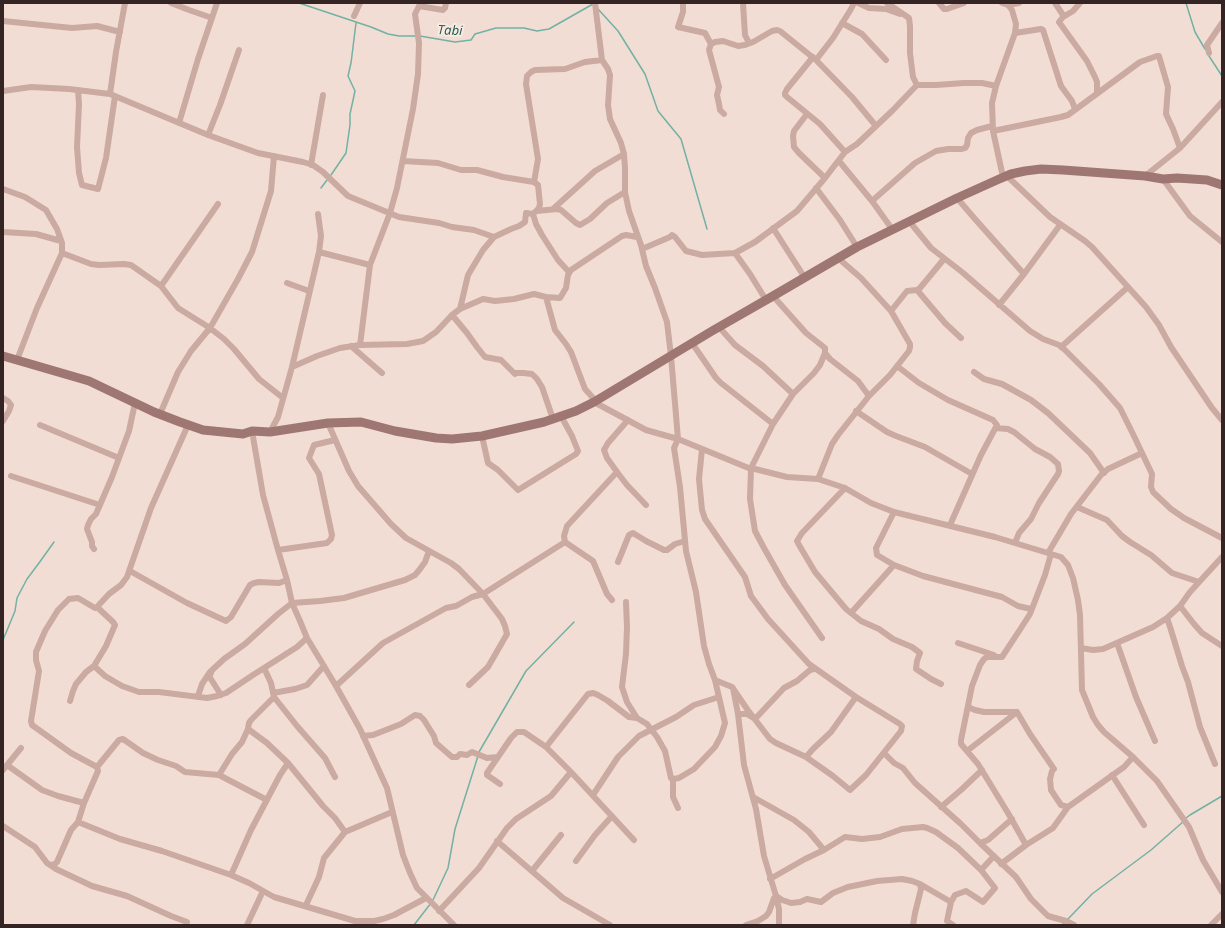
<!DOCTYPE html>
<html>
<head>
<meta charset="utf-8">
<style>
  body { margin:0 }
  #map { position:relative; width:1225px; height:928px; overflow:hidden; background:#f2ddd5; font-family:"Open Sans",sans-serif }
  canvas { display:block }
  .frame { position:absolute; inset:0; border:4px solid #342524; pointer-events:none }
</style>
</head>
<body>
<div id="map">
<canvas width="1225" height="928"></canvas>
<div class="frame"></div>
</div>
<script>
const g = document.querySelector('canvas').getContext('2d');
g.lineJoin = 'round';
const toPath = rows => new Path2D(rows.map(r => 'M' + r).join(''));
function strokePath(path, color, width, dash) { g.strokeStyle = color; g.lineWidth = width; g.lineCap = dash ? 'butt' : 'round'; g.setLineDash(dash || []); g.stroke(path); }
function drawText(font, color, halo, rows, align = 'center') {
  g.font = font + ' "Open Sans",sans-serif'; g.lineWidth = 4; g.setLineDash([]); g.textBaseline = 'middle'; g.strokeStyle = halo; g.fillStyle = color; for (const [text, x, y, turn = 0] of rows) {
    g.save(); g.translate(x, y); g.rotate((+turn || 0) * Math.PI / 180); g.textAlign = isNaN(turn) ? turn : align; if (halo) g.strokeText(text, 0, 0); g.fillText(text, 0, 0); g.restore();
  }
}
strokePath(toPath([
  [299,3,371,27,388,34,399,36,416,36],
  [1186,3,1195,32,1205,49],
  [598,9,618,31,645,74,658,111,681,139,707,229],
  [420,36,455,42,471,40,475,34,496,28,524,28,537,31,549,29,593,4],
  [1209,56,1222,76],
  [331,175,346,153,350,125,350,114,355,91,348,76,351,63,356,23],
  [321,188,327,180],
  [3,640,15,611,17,598,27,579,39,563,54,542],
  [479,752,526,671,574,622],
  [1186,818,1190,815,1222,796],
  [433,900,448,868,455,829,478,756],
  [1068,919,1092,894,1151,850,1184,821],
  [414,925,431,903],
  [1062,925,1065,922]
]), '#72b1a4', 1.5);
strokePath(toPath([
  [171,3,189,10,212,18],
  [595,3,602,60,608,69,610,75,608,105,610,119,621,143,624,154,625,168,625,192,629,211,641,245,646,266,655,288,667,322,671,356,678,439,674,448,680,487,686,551,696,592,704,646,709,664,715,680,725,723,721,736,715,747,694,769,679,778,673,779],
  [683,3,683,12,678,27,705,33,711,44,709,50,719,87,717,95,719,104,720,110,724,114],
  [743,3,745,35,749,43],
  [858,3,869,8,886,9,900,14],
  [887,3,909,18,910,26,910,53,913,77,917,85,936,85,964,83,982,83,996,86],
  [939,3,944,9,947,9,964,3],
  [1002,3,1008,5,1012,10,1016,24,1015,33,996,86,992,103,993,131,1003,177],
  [1055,3,1063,15,1063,17,1059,22,1087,61,1095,77,1097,82,1097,93],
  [1008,5,1019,3],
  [354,16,360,3],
  [1063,17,1073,11,1080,3],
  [3,21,72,28,97,26,120,32],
  [842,23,862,34,886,60],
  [1015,33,1041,29,1043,30,1061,86,1072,101,1075,109],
  [711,44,715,42,723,41,738,46,745,45,753,42,772,31,777,30,780,31,816,60,852,97,876,126],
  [1209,53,1207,45,1222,23],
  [813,57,787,89,785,93,785,95,787,97,820,124,845,152],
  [816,60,833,38,851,9,854,3],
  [78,90,79,104,77,147,79,173,82,185,98,189,106,158,115,96],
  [3,91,31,87,69,89,110,94,208,135,258,153,303,162,313,165,323,172,348,196,399,217,439,223,452,227,474,230,494,237],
  [110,94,116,52,125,3],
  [807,114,794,131,793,136,794,147,799,153,825,178],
  [179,123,198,59,217,3],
  [993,131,1061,117,1068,115,1140,62,1157,56,1159,56,1168,87,1166,114,1173,129,1180,148],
  [208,135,220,105,239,50],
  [403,161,438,163,461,170,477,170,503,177,534,182,538,185,540,204,539,208,533,214],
  [839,161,872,201,892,229],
  [311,165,323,95],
  [1007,176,1050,217,1085,241,1092,247,1146,307,1159,325,1171,347,1212,408,1222,420],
  [1145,176,1180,148,1222,102],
  [1163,179,1190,216,1222,242],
  [534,182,538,159,526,84,527,76,531,72,535,70,565,69,585,62,602,60],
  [816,188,840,220,857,247],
  [3,189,25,197,46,210,57,229,62,243,62,253,37,308,17,360],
  [957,198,975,219,1024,274],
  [872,201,915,163,936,151,948,149,962,149,965,148,967,145,968,138,971,133,977,130,992,126],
  [553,209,595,171,624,154],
  [537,211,557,209,561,210,576,223,580,225,590,219,607,203,625,192],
  [318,214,321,236,319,252],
  [909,221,931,248,962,272,1030,331,1043,339,1059,345,1065,350,1099,384,1120,408,1133,434,1152,474,1151,487,1153,492,1171,509,1184,518,1222,538],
  [773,228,805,278],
  [3,232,36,234,61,241],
  [642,249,670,237,672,235,675,237,686,251,702,255,735,253,755,242,797,211,825,178,845,152,857,144,892,111,917,85],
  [62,253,91,264,99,265,124,264,131,265,161,286,178,308,210,328,224,339,234,349,259,379,283,398],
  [735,253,750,274,766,300],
  [287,283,309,291],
  [161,286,218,204],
  [917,290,945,323,961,338],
  [546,297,555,330,566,344,571,352,585,389,594,399,594,402,646,430,678,439,751,469,751,468,787,477,818,479,845,488,871,503,894,512,995,537,1061,557,1068,565,1073,578,1078,600,1080,615,1082,690,1093,717,1098,725,1104,732,1133,757,1157,781,1189,827,1203,860,1222,892],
  [999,305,1024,274,1060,225],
  [460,309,468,275,483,250,494,237,511,229,519,226,525,222,526,213,533,214,536,224,542,235,558,260,569,272],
  [891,311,907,291,917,290,920,288,944,259],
  [452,315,467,333,477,347,485,357,501,360,515,374,516,373,523,373,532,374,537,379,542,387,553,419],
  [719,327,735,345,763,366,793,394,814,373,820,365,825,353,825,348,806,333,773,296],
  [692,343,716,378,721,383,773,424],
  [360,345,407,344,423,341,436,332,452,315,460,309,483,299,495,301,514,299,534,294,546,297,560,298,566,288,568,275,571,270,622,236,626,235,637,237],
  [351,346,382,373],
  [1061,347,1128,287],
  [825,353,830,359,858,381,869,396],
  [897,366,919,383,948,400,993,420,997,425,981,455,950,525],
  [292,367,319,252,370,265],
  [974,372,984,379,1002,384,1031,400,1048,413,1090,453,1104,473],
  [3,398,8,401,11,405,9,411,3,421],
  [856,411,887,432,896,436,925,447,972,474],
  [160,414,178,372,191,351,210,328,238,279,252,252,271,191,274,156],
  [628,420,608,443,604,450,607,458,617,472,627,485,646,505],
  [328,423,349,471,358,486,391,524,406,538,451,563,459,569,483,594,565,542,564,536,567,526,617,472],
  [40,425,119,458],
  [996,428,1008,429,1014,432,1035,449,1050,457,1058,464,1059,471,1058,474,1039,503,1031,519,1019,533,1015,543],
  [252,431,263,495,278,550,287,580,292,603,300,621,307,638,336,686,360,729,387,788,403,855,410,873,417,888,454,925],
  [270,432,278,417,292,367,317,356,340,348,360,345,370,265,390,213,397,188,413,109,418,74,419,43,415,14,419,6,443,10,445,8,446,3],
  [482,436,488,463,498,470,518,490,576,454,578,451,572,436,561,416],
  [702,449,699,479,702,510,705,519,745,577,751,596,768,619,809,664,856,697],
  [751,468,773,424,793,394],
  [751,469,750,499,755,531,764,548,785,585,822,638],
  [11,476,100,505],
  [818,479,832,444,838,435,869,396,890,375,909,351,910,347,910,344,891,311,861,278,838,258],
  [845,488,802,533,797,541,799,545,815,572,846,609,861,621,879,629,893,639,912,647,920,653,917,661,916,669,931,679,941,684],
  [1077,507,1107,520,1122,536,1130,542,1151,555,1172,573,1199,582],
  [894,512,876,548,877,555,894,565,923,576,1002,597,1018,606,1031,609],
  [565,542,593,561,607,594,612,600],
  [94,549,92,546,92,542,87,529,88,525,91,519,96,514,112,477,129,431,135,403],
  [278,550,327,543,331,539,332,535,319,474,309,458,314,445,335,440],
  [1048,553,1071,514,1101,475,1108,469,1142,453],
  [1051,554,1045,575,1030,614,1021,628,1002,657,987,657,984,659,980,665,972,686,961,740,961,744,978,764,1008,813,1026,845,1053,828,1068,807,1124,767,1133,757],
  [618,562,629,535,633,533,646,541,664,550,667,550,675,544,685,541],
  [130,571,187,603,226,621,231,617,250,585,254,583,259,582,279,583,287,580],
  [626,602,627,627,626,654,622,687,627,702,637,718],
  [1180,606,1194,624,1202,633,1222,646],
  [851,613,894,565],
  [1167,618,1171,630,1182,666,1188,682,1200,727,1215,764],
  [958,643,994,655],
  [1117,643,1136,697,1155,741],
  [1081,648,1093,650,1103,649,1153,627,1167,618,1180,606,1190,592,1222,557],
  [94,666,105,676,122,686,139,692,159,692,207,698,217,696,226,693,253,675,297,647,307,638],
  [264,668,271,683,274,697,251,720,249,723,248,729,267,743,288,763,323,806,335,818,345,832,392,812],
  [211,673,209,676,221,695],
  [715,680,732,687,747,709,770,739,776,743,806,757,833,776,850,790,866,775,901,731,902,726,900,724,856,697,831,732,813,749,806,757],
  [336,686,383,643,446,608,456,606,472,597,483,594,502,619,505,626,507,634,488,667,469,685],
  [733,688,738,714,744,765,756,809,764,856,776,896,774,898,769,912,766,916,758,921,746,925],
  [273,693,295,689,307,685,324,666],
  [198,696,202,684,210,672,224,659,245,644,278,614,292,603,320,601,344,598,405,580,415,575,420,569,425,562,429,551],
  [274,697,297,726,325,758,335,777],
  [70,701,73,691,76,684,86,672,94,666,106,646,115,625,113,622,97,607],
  [968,707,975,710,984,712,1017,712,1030,734,1054,769,1052,771,1050,779,1051,790,1061,805,1068,807],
  [738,714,747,714,755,719,784,688,797,681,810,670,814,669],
  [363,736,373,735,401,724,415,715,420,716,424,720,434,736,436,743,452,757,457,757,460,754,467,755,472,752,487,758,497,757],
  [546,747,588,694,593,693,598,695,608,701,629,717,637,718,647,724,657,737,665,751,671,778,673,779,673,797,678,808],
  [967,751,1017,712],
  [884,753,894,763,903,768,915,783,961,824,980,843],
  [7,765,42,790,58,796,84,803],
  [97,767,119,740,123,739,143,753,158,760,176,766,185,772,219,775,267,800],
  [3,770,21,748],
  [219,775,232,754,242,742,248,729],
  [1112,775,1144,825],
  [500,784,487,775,487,773,511,738,517,732,524,732,546,747,571,772,634,840],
  [593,795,618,757,639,736,676,717,694,705,719,697],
  [753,797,794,820,809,832,824,850,845,837,862,839,880,837,902,829,923,827,927,828,936,832,958,848,981,870,994,856],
  [941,807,961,790,982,770],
  [1012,819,988,840,980,843,1016,877,1031,899,1048,916,1066,921,1074,925],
  [78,822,120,839,162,851,231,875,249,883,274,897,355,921,374,921,383,919,394,915,426,898],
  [3,826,35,847,47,863,56,869,92,886,127,896,171,916,187,922],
  [497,841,563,898,610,925],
  [576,861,595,835,612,816],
  [1001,864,1026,845],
  [51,865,55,864,57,862,71,830,78,822,84,803,98,771,97,767,71,753,32,725,31,721,39,671,36,660,36,652,45,631,58,610,69,599,78,598,95,608,97,607,109,594,121,585,127,577,151,508,188,425],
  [532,871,561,835],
  [231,875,251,830,280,775,288,763],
  [770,879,805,859,824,850],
  [951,902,955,895,966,891,983,902,995,888,981,870],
  [306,905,319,877,324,858,345,832],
  [439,911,479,868,507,828,516,819,551,796,571,772],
  [247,925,263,891],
  [779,925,779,909,776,896,782,900,791,903,800,902,807,899,821,902,833,893,848,887,877,881,902,879,912,881,920,884,951,902,947,921,953,925],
  [913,925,915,913,921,889,920,884],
  [1211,925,1222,914]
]), '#caaaa1', 6);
strokePath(toPath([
  [3,356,89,381,154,412,180,422,203,430,243,434,252,431,270,432,328,423,361,422,395,431,436,438,452,439,482,436,544,422,576,411,594,402,712,331,773,296,857,247,957,198,997,180,1011,174,1025,171,1041,169,1063,170,1145,176,1163,179,1177,178,1207,180,1222,185]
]), '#9e7772', 9);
drawText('italic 13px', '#18574c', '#fae9e1', [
  ["Tabi",450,31,2]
]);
</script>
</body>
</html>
